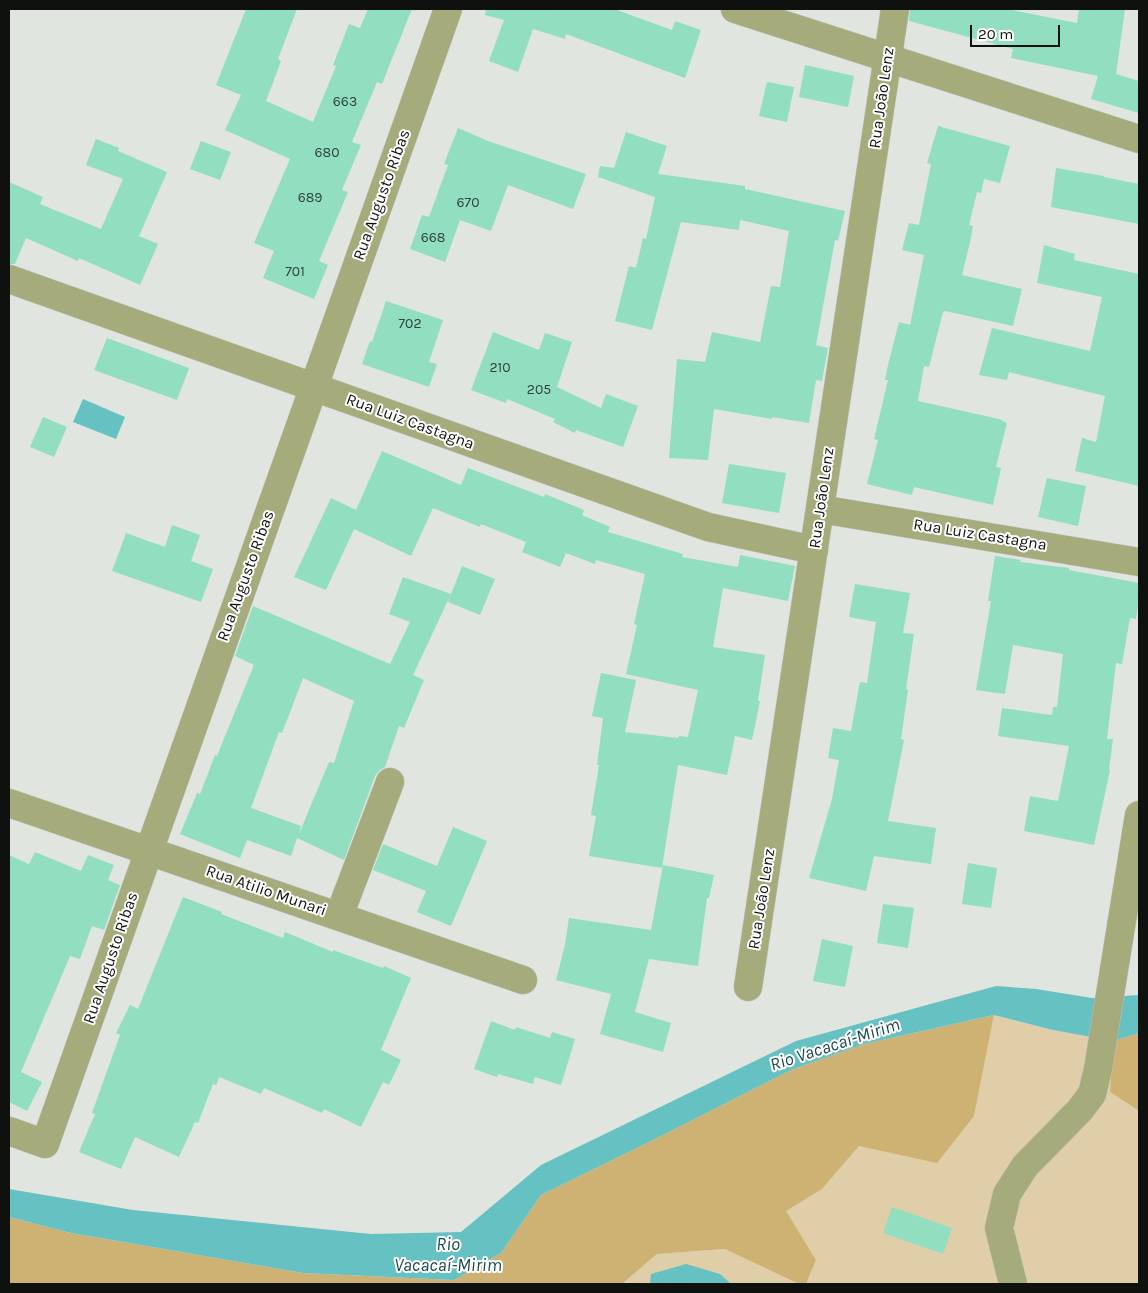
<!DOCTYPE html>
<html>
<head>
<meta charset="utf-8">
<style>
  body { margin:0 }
  #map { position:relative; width:1148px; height:1293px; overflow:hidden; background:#e0e5df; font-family:Karla,sans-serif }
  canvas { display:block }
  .frame { position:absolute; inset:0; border:10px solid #0f110f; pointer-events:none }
  .scale { position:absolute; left:970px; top:25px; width:90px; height:22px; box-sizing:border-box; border:2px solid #0f110f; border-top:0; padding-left:6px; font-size:15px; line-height:18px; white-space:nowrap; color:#0f110f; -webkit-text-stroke:4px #fff; paint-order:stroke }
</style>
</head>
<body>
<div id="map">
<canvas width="1148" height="1293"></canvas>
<div class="frame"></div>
<div class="scale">20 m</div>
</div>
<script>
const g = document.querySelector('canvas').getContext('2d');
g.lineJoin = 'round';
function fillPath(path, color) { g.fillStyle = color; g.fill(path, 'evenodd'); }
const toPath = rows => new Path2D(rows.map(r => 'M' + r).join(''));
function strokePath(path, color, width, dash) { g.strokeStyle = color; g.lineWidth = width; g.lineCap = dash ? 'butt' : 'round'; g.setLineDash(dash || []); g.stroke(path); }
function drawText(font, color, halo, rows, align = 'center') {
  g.font = font + ' Karla,sans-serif'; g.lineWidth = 4; g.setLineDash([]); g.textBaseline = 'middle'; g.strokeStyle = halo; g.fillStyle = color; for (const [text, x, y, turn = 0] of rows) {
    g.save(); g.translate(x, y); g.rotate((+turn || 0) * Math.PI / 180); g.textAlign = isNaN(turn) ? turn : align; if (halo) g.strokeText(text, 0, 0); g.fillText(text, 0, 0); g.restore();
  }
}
fillPath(toPath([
  [994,1015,1053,1030,1113,1041,1110,1092,1139,1111,1139,1284,806,1284,816,1260,785,1211,822,1189,859,1146,974,1116],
  [726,1249,799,1284,622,1284,657,1254]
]), '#dfcea8');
fillPath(toPath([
  [994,1015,974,1116,937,1163,859,1146,822,1189,786,1211,816,1260,806,1284,799,1284,725,1249,657,1254,622,1284,9,1284,9,1217,71,1233,303,1273,454,1280,501,1253,541,1195,655,1139,791,1070,864,1044],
  [1139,1033,1139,1111,1110,1092,1113,1041]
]), '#cdb273');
fillPath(toPath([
  [83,399,125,417,116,439,73,422],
  [996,986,1036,989,1092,998,1139,995,1139,1033,1113,1041,1053,1030,994,1015,864,1044,791,1070,655,1139,541,1195,501,1253,454,1280,303,1273,71,1233,9,1217,9,1189,133,1210,371,1234,461,1232,541,1165,796,1041],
  [686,1264,720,1274,731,1284,650,1284,651,1274]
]), '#66c1c2');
fillPath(toPath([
  [246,9,297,9,278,59,281,61,266,101,313,122,336,66,333,65,349,24,360,28,368,9,412,9,382,84,377,82,352,142,361,145,342,190,348,192,319,261,328,265,314,299,263,278,274,251,254,243,290,159,225,130,241,95,216,85],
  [486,9,614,9,672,30,675,21,701,30,685,78,566,34,565,39,533,29,518,72,489,61,504,20,485,15],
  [910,9,1007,9,1077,23,1079,9,1125,9,1116,74,1139,81,1139,113,1091,99,1098,76,1011,58,1013,49,909,21],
  [805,65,854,76,848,107,799,97],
  [767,82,794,87,787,122,759,116],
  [938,126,1010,146,1000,183,984,179,981,193,977,192,969,225,973,226,971,238,962,275,1022,289,1013,326,945,311,943,312,929,367,924,366,918,401,999,419,1007,423,996,467,1001,468,993,505,914,487,912,495,867,484,878,440,874,439,888,380,885,380,888,365,899,322,910,325,924,255,902,250,909,223,919,225,931,164,927,163],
  [458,128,488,141,586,174,573,209,508,185,491,231,460,220,445,262,410,249,422,215,429,217,448,165,444,164],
  [626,132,667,146,658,174,745,186,745,189,845,211,838,241,835,240,816,345,828,348,822,381,816,380,809,423,772,417,772,419,714,409,708,460,669,458,677,359,705,362,712,332,760,342,771,286,780,287,789,231,740,220,739,230,681,222,652,330,615,321,629,266,636,268,643,238,646,239,655,197,598,177,600,166,614,168],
  [96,139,119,148,118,151,167,172,139,236,158,244,140,285,79,258,78,261,26,238,15,264,9,264,9,182,43,197,40,204,101,229,123,179,86,165],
  [201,141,231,152,220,180,190,169],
  [1056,168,1104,176,1104,177,1139,184,1139,224,1051,207],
  [1044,245,1075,254,1074,260,1139,274,1139,486,1075,471,1082,438,1096,442,1105,396,1009,372,1007,380,979,375,992,328,1090,351,1102,297,1037,283],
  [386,301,443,320,429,362,437,364,429,387,362,364,370,341,372,342],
  [493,332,539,350,545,333,572,342,557,387,601,408,606,394,638,406,623,447,576,430,575,433,553,422,555,419,507,399,506,403,471,390],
  [107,338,189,368,177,400,94,370],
  [43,417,67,427,54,457,30,447],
  [382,451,461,485,468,468,544,497,545,494,584,510,582,515,610,527,608,532,683,554,682,557,738,567,740,555,795,566,788,601,723,588,713,647,765,655,758,701,760,701,752,740,735,736,727,775,678,765,662,868,589,856,596,816,591,815,599,765,597,765,603,718,592,716,601,673,636,680,625,732,678,738,679,736,688,737,698,690,626,674,637,625,634,624,645,574,596,560,595,564,566,553,560,567,522,552,526,542,481,524,480,527,433,508,411,556,354,529,326,590,294,577,331,498,356,510],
  [729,464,786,473,779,513,722,503],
  [1047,478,1086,486,1078,526,1038,517],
  [172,525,200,535,191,561,213,569,201,602,112,571,126,533,165,547],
  [995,556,1021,560,1020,562,1069,568,1069,570,1139,583,1139,599,1136,619,1130,618,1122,664,1116,663,1107,739,1113,739,1109,769,1110,770,1094,845,1024,831,1030,796,1058,801,1069,746,998,736,1002,708,1052,715,1053,707,1057,707,1063,654,1013,645,1005,694,976,690,991,601,988,601],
  [462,566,495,579,480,615,448,602],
  [403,577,451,594,413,675,424,680,404,728,399,726,385,767,380,770,375,776,344,860,297,838,291,856,247,840,240,858,180,834,197,793,200,794,215,755,217,756,254,665,235,656,253,606,390,664,410,622,389,614],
  [303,678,354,701,334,763,329,762,299,834,301,826,251,808,279,732,282,733],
  [855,584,910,593,903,633,914,634,906,689,908,690,901,739,904,740,888,821,936,828,931,864,874,856,866,891,809,878,832,799,839,760,828,758,833,728,851,731,860,682,867,683,876,622,849,617],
  [453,827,487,841,451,926,417,912,426,891,373,870,383,844,437,866],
  [35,852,81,871,88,855,114,865,108,880,120,885,104,930,92,926,80,959,70,956,21,1072,42,1082,27,1111,9,1102,9,855,29,864],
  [968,863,997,868,991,908,962,904],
  [663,865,714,875,709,898,707,898,698,966,649,959,635,1012,671,1023,663,1052,600,1034,611,994,556,980,565,945,569,918,651,930],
  [183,897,222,912,221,914,283,938,285,932,333,952,333,950,383,968,384,966,411,978,381,1050,401,1060,389,1085,383,1082,361,1127,324,1109,322,1113,264,1088,261,1094,219,1077,216,1085,213,1084,198,1123,195,1122,179,1157,135,1137,121,1169,79,1152,95,1114,92,1113,120,1035,116,1033,130,1005,138,1009],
  [883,904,914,908,908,948,877,943],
  [822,939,853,946,845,987,813,981],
  [491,1021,515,1030,516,1027,550,1038,552,1032,575,1039,561,1085,535,1077,533,1084,498,1074,497,1077,474,1069],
  [892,1207,952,1228,943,1254,883,1233]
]), '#91dec1');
const minor = toPath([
  [735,9,1139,139],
  [9,279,708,527,814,550],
  [820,509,1139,562],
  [9,803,523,980],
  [339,916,390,782],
  [748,987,895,9],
  [9,1131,45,1144,448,9],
  [1013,1284,999,1228,1007,1194,1025,1166,1080,1110,1092,1094,1098,1069,1139,815]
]);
strokePath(minor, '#bfc3be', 29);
strokePath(minor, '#a5ab7b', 28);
drawText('14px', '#30443c', null, [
  ["663",345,102],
  ["680",327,153],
  ["689",310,198],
  ["670",468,203],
  ["668",433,238],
  ["701",295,272],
  ["702",410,324],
  ["210",500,368],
  ["205",539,390]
]);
drawText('16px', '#0f110f', '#fff', [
  ["Rua João Lenz",882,98,-82],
  ["Rua Augusto Ribas",382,195,-70],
  ["Rua Luiz Castagna",410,422,20],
  ["Rua João Lenz",822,498,-82],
  ["Rua Luiz Castagna",980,535,9],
  ["Rua Augusto Ribas",246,576,-70],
  ["Rua Atilio Munari",266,891,19],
  ["Rua João Lenz",762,899,-81],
  ["Rua Augusto Ribas",111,958,-71]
]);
drawText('italic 18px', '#1c4747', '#fff', [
  ["Rio Vacacaí-Mirim",835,1045,-18],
  ["Rio",448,1245],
  ["Vacacaí-Mirim",448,1266]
]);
</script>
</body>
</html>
